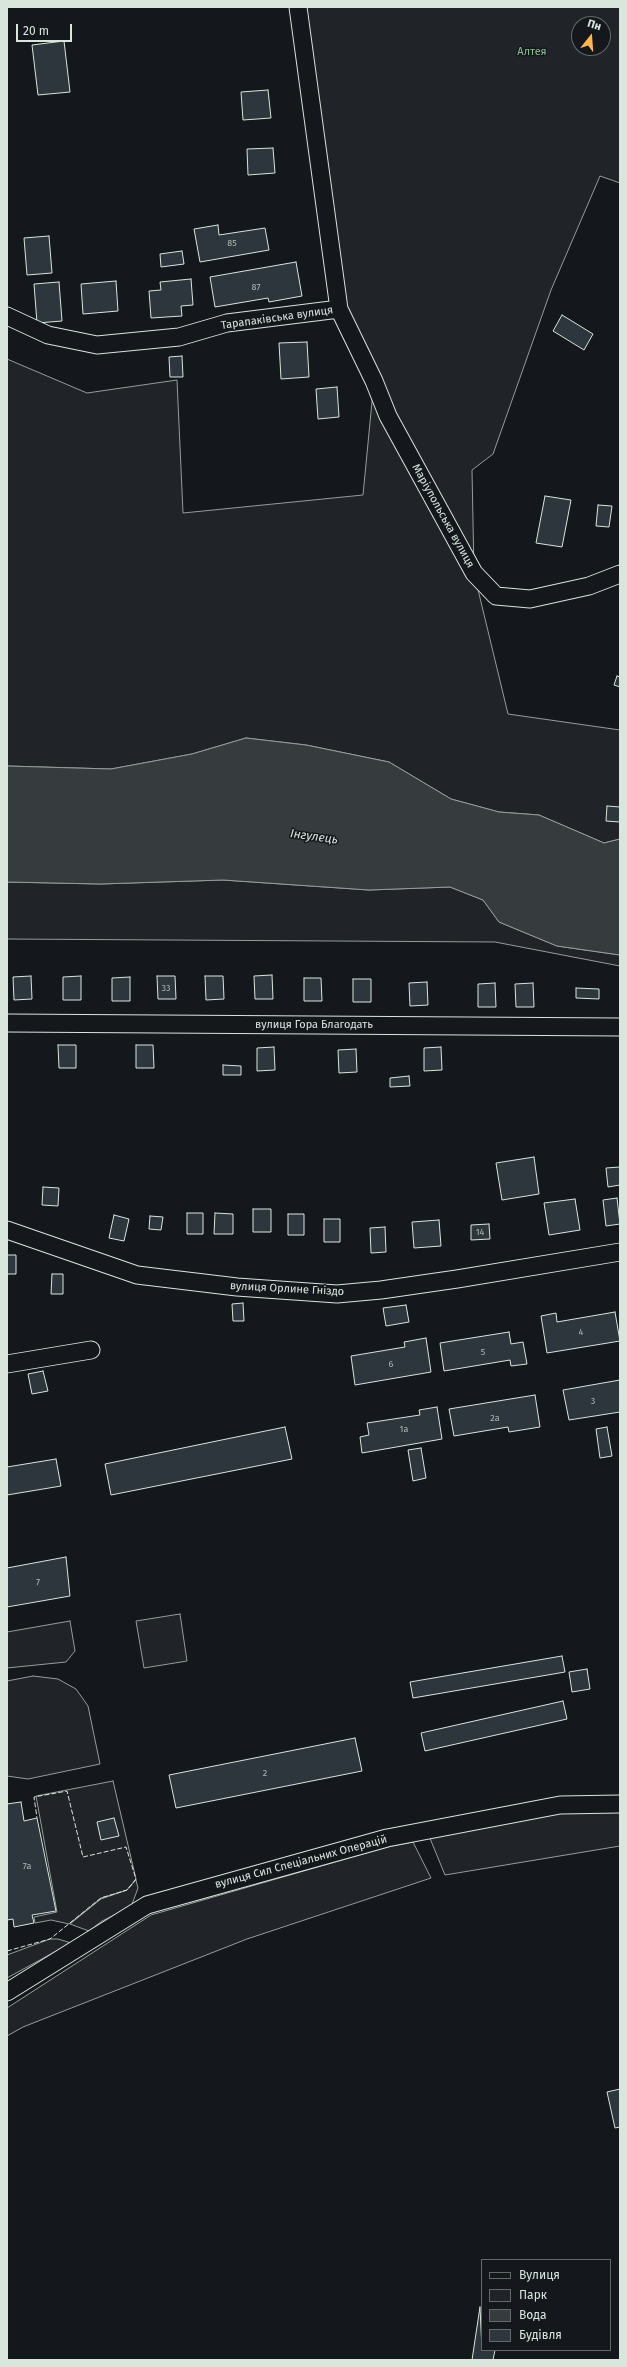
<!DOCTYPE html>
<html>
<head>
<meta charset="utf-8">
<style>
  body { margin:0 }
  #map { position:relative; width:627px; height:2367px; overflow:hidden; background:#14181c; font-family:"Fira Sans",sans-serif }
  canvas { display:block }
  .frame { position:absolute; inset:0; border:8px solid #d8e6dc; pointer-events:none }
  .legend { position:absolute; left:481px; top:2259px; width:130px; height:92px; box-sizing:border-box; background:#14181c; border:1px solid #626a69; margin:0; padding:5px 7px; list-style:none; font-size:12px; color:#d8e6dc }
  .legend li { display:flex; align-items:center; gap:8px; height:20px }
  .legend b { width:20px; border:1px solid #626a69 }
  .north { position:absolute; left:571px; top:16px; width:40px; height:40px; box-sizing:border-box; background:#14181c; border:1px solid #626a69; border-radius:50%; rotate:17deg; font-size:11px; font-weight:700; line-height:16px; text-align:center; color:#d8e6dc }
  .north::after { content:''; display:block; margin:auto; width:14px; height:18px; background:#ffb74d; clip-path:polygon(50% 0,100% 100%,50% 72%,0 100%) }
  .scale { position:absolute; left:16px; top:24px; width:56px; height:18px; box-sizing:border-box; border:2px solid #d8e6dc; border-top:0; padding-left:5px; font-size:12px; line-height:14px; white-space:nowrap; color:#d8e6dc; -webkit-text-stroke:3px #14181c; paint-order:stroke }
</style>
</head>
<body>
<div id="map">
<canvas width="627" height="2367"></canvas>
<div class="frame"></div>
<ul class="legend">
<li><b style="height:5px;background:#14181c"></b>Вулиця</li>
<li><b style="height:11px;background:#202428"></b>Парк</li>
<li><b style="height:11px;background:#363b3e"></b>Вода</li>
<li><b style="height:11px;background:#2c363c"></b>Будівля</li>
</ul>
<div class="north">Пн</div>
<div class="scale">20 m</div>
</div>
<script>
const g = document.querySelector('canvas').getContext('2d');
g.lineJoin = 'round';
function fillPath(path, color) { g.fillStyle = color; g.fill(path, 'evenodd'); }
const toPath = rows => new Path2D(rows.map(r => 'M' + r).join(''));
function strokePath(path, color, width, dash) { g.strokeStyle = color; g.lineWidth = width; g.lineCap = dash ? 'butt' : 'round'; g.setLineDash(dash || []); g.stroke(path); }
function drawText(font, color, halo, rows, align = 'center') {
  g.font = font + ' "Fira Sans",sans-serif'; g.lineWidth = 3; g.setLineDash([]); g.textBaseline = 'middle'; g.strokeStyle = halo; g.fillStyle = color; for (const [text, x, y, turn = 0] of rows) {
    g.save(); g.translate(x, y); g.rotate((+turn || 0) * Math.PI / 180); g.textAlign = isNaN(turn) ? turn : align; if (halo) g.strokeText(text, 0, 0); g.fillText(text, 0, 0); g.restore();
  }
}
const green = toPath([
  [298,7,620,7,620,183,600,176,551,290,493,454,472,470,474,573,508,714,620,730,620,839,604,843,539,815,499,812,451,799,389,762,306,745,246,738,192,754,111,769,7,766,7,359,87,393,177,380,183,513,363,495,374,381,339,309,298,7],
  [579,24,603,24,603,48,579,48,579,24],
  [223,880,369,890,450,887,483,900,499,922,557,946,620,955,620,966,495,942,7,939,7,882,100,884,223,880],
  [180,1614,187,1661,144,1668,136,1621,180,1614],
  [70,1621,75,1651,66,1662,7,1668,7,1632,70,1621],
  [33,1676,58,1679,76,1689,88,1706,100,1764,28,1779,7,1776,7,1681,33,1676],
  [113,1781,136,1879,127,1890,101,1898,69,1924,51,1920,35,1923,34,1917,57,1912,36,1796,113,1781],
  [620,1811,620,1846,445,1875,429,1836,561,1813,620,1811],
  [413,1842,431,1878,247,1939,23,2027,7,2036,7,2008,151,1915,387,1847,413,1842],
  [136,1880,138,1888,131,1907,102,1921,89,1931,70,1924,101,1899,127,1890,136,1880],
  [50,1939,58,1939,71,1943,7,1978,7,1955,50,1939]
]);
fillPath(green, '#202428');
strokePath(green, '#939e99', 1);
const water = toPath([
  [246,738,306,745,389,762,451,799,499,812,539,815,604,843,620,839,620,955,557,946,499,922,483,900,450,887,369,890,223,880,100,884,7,882,7,766,111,769,192,754,246,738]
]);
fillPath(water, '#363b3e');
strokePath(water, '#939e99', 1);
const building = toPath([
  [64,41,70,92,38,95,32,45,64,41],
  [268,90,271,118,243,120,241,92,268,90],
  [273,148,275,173,248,175,247,149,273,148],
  [218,225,219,235,265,228,269,250,200,262,194,229,218,225],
  [49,236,52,273,27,275,24,238,49,236],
  [182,251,184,264,161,267,160,254,182,251],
  [296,262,302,296,269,302,268,298,215,307,210,277,296,262],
  [191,279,193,305,181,306,182,316,151,318,149,291,161,290,160,282,191,279],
  [116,281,118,311,83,314,81,284,116,281],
  [59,282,62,321,37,323,34,284,59,282],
  [562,315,593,334,584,350,553,331,562,315],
  [307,342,309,377,281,379,279,343,307,342],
  [182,356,183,377,170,377,169,357,182,356],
  [337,387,339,417,318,419,316,389,337,387],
  [545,496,571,500,562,547,536,543,545,496],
  [598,505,612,506,609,527,596,526,598,505],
  [617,676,620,677,620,687,614,685,617,676],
  [607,806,620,807,620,822,606,821,607,806],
  [272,975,273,999,255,999,254,976,272,975],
  [31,976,32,999,14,1000,13,977,31,976],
  [81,976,81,1000,63,1000,63,977,81,976],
  [157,976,175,976,176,999,158,999,157,976],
  [205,976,223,976,224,999,206,1000,205,976],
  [130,977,130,1001,112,1001,112,978,130,977],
  [304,978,321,978,322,1001,304,1001,304,978],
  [353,979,371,979,371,1002,353,1002,353,979],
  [427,982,428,1005,410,1006,409,983,427,982],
  [495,983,496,1007,478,1007,478,984,495,983],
  [533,983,534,1007,516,1007,515,984,533,983],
  [576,988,599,989,599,999,576,998,576,988],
  [58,1045,76,1045,76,1068,59,1068,58,1045],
  [136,1045,153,1045,154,1068,136,1068,136,1045],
  [274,1047,275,1070,257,1071,257,1048,274,1047],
  [441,1047,442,1070,424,1071,424,1048,441,1047],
  [356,1049,357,1072,339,1073,338,1050,356,1049],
  [223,1065,241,1066,241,1075,223,1075,223,1065],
  [409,1076,410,1086,390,1087,390,1078,409,1076],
  [534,1157,539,1194,502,1200,496,1163,534,1157],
  [620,1167,620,1185,608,1187,606,1168,620,1167],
  [43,1187,59,1188,58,1206,42,1205,43,1187],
  [617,1198,620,1224,606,1226,603,1200,617,1198],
  [575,1199,580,1230,549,1235,544,1203,575,1199],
  [253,1209,271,1209,271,1232,253,1232,253,1209],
  [187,1213,203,1213,203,1234,187,1234,187,1213],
  [215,1213,233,1214,233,1234,214,1234,215,1213],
  [288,1214,304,1214,304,1235,288,1235,288,1214],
  [114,1215,129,1219,124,1241,109,1238,114,1215],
  [150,1216,163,1217,161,1230,149,1229,150,1216],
  [324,1219,340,1219,340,1242,324,1242,324,1219],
  [439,1220,441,1246,414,1248,412,1222,439,1220],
  [489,1224,490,1239,471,1240,471,1225,489,1224],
  [385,1227,386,1252,371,1253,370,1228,385,1227],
  [7,1255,16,1255,16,1274,7,1274,7,1255],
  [52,1274,63,1274,63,1294,51,1294,52,1274],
  [243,1303,244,1321,233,1321,232,1304,243,1303],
  [406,1305,409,1322,386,1326,383,1308,406,1305],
  [615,1312,620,1341,547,1353,541,1316,556,1313,557,1322,615,1312],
  [509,1332,511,1344,523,1342,527,1364,511,1366,510,1360,444,1371,440,1343,509,1332],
  [426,1338,431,1372,355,1385,351,1356,405,1347,404,1342,426,1338],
  [43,1371,48,1391,32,1394,28,1374,43,1371],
  [620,1380,620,1412,569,1420,563,1390,620,1380],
  [535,1395,540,1427,509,1432,508,1427,454,1436,449,1409,535,1395],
  [437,1407,442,1439,362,1453,360,1437,369,1435,367,1423,420,1415,419,1410,437,1407],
  [285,1427,292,1459,111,1495,105,1464,285,1427],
  [607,1427,612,1456,600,1458,596,1429,607,1427],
  [421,1448,426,1478,413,1481,408,1450,421,1448],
  [56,1459,61,1486,7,1495,7,1467,56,1459],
  [66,1557,70,1596,7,1607,7,1568,66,1557],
  [562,1656,565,1672,413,1698,410,1682,562,1656],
  [587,1669,590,1689,572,1692,569,1672,587,1669],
  [563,1701,567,1719,425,1751,421,1733,563,1701],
  [355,1738,362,1771,176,1808,169,1775,355,1738],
  [21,1802,24,1821,37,1818,56,1911,32,1915,34,1923,14,1927,13,1919,7,1920,7,1804,21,1802],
  [114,1818,119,1836,101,1840,97,1822,114,1818],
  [620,2089,620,2127,615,2128,607,2092,620,2089],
  [480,2307,482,2350,495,2350,493,2360,472,2360,480,2307]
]);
fillPath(building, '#2c363c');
strokePath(building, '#d8e6dc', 1);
const street = toPath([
  [298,7,339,309,374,381,388,416,474,573,496,596,530,599,589,586,620,574],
  [7,316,48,335,97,345,179,337,227,323,339,309],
  [7,1023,620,1027],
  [7,1230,137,1275,237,1287,337,1294,381,1290,457,1279,620,1252],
  [7,1364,91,1350],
  [7,1992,147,1905,387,1838,560,1805,620,1804]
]);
strokePath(street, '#d8e6dc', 19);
strokePath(street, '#14181c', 17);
strokePath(toPath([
  [7,1951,50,1939,101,1898,127,1890,136,1879,126,1847,83,1857,67,1791,34,1797,37,1818]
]), '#d8e6dc', 1, [5, 2]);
drawText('9px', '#adbab4', null, [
  ["85",232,243],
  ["87",256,287],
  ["33",166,988],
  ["14",480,1232],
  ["4",581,1332],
  ["5",483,1352],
  ["6",391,1364],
  ["3",593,1401],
  ["2а",495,1418],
  ["1а",404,1429],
  ["7",38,1582],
  ["2",265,1773],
  ["7а",27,1866]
]);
drawText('11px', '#8ac095', '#14181c', [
  ["Алтея",532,52]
]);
drawText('11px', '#d8e6dc', '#14181c', [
  ["Тарапаківська вулиця",277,318,-8],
  ["Маріупольська вулиця",443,516,61],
  ["вулиця Гора Благодать",314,1025],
  ["вулиця Орлине Гніздо",287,1289,3],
  ["вулиця Сил Спеціальних Операцій",301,1862,-15]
]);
drawText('italic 12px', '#d8e6dc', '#14181c', [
  ["Інгулець",314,837,8]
]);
</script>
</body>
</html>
